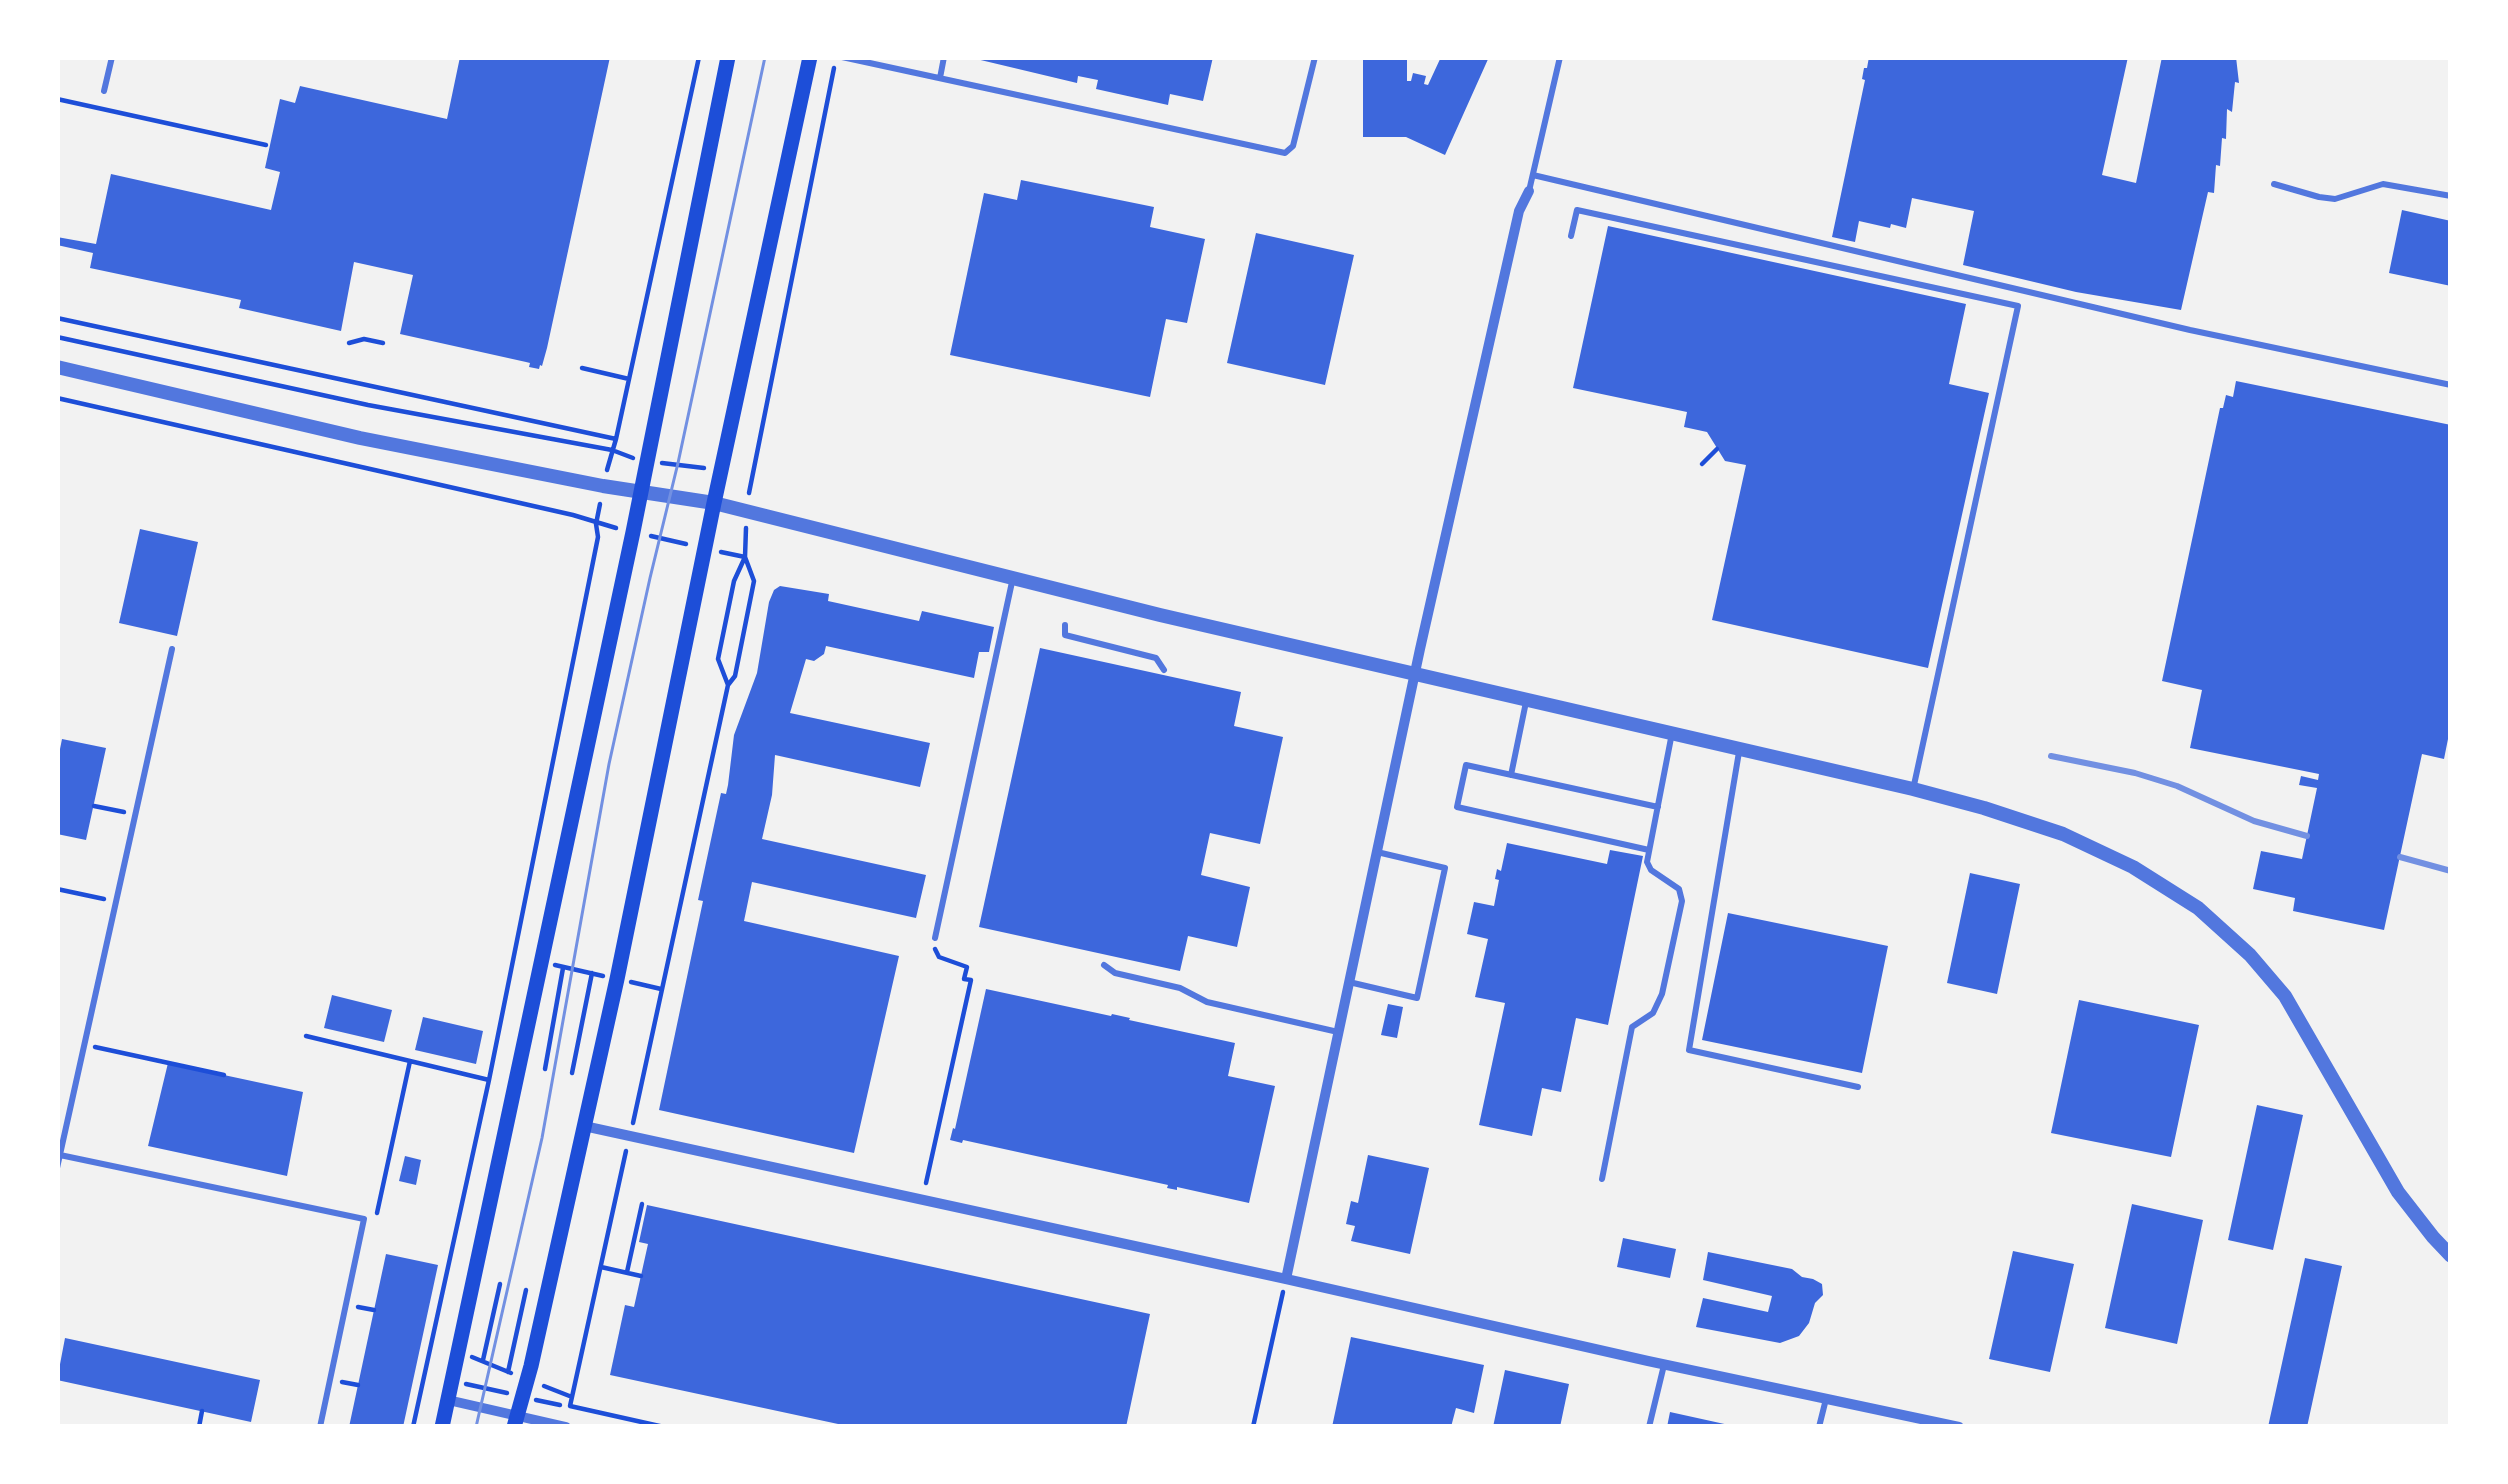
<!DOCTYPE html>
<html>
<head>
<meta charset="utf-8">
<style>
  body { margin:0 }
  #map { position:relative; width:2508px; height:1484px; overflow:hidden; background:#f2f2f2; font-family:"Fira Sans",sans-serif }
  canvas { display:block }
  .frame { position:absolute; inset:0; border:60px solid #fff; pointer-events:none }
</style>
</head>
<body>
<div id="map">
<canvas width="2508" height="1484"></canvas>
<div class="frame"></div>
</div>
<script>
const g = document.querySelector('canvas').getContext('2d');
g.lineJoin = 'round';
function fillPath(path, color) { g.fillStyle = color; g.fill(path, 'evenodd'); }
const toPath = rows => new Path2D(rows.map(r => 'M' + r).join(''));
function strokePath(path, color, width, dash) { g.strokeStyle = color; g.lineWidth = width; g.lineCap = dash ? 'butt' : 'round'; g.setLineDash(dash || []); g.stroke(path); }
fillPath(toPath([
  [460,57,610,57,547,348,542,366,540,365,539,369,529,367,530,363,526,362,400,334,413,275,354,262,341,331,239,308,241,300,90,268,93,253,57,245,57,237,96,244,111,174,271,210,280,172,265,168,280,99,295,103,300,86,447,119],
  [968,57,1213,57,1203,101,1170,94,1168,105,1096,89,1098,80,1078,76,1077,83],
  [1363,57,1407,57,1407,81,1411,81,1413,73,1426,76,1424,84,1428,85,1441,57,1489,57,1445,155,1406,137,1363,137],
  [1869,57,2128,57,2102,175,2136,183,2162,57,2236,57,2239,83,2235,82,2232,112,2227,109,2226,139,2222,138,2220,166,2216,165,2214,193,2208,192,2181,310,2076,292,1963,265,1974,211,1912,198,1906,228,1891,224,1890,228,1859,221,1855,242,1832,237,1865,80,1862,79,1864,68,1867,68],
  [1021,180,1154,207,1150,227,1205,239,1187,323,1166,319,1150,397,950,355,984,193,1017,200],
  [2402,210,2451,221,2451,286,2389,273],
  [1608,226,1966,304,1949,384,1989,393,1928,668,1712,620,1746,465,1725,461,1707,432,1684,427,1687,412,1573,388],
  [1256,233,1354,255,1325,385,1227,363],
  [2236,381,2451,425,2451,724,2444,759,2422,754,2384,930,2293,911,2295,898,2253,889,2261,851,2302,859,2317,788,2299,785,2301,776,2318,780,2319,774,2190,748,2202,690,2162,681,2220,408,2223,408,2226,395,2233,397],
  [140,529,198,542,177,636,119,623],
  [780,586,829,594,828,601,919,621,922,611,994,627,989,652,979,652,974,678,826,646,824,654,814,661,806,659,790,713,930,743,920,787,775,755,772,795,762,839,926,875,916,918,752,882,744,921,899,956,854,1153,659,1110,703,901,698,900,721,793,726,794,728,785,734,735,757,673,769,602,774,590],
  [1040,648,1241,692,1234,726,1283,737,1260,844,1210,833,1201,875,1250,887,1237,947,1188,936,1180,971,979,927],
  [62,739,106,748,86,840,57,834,57,764],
  [1507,843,1607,864,1610,850,1643,856,1608,1025,1576,1018,1561,1092,1542,1088,1532,1136,1479,1125,1505,1003,1475,997,1488,939,1467,934,1474,902,1494,906,1499,880,1495,879,1497,869,1501,871],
  [1970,873,2020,884,1997,994,1947,983],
  [1728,913,1888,946,1862,1073,1702,1040],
  [986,989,1111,1016,1112,1014,1130,1018,1129,1020,1235,1043,1228,1076,1275,1086,1249,1203,1177,1187,1177,1190,1167,1188,1168,1185,963,1140,962,1143,950,1140,953,1128,955,1129],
  [332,995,392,1010,384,1042,324,1028],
  [2079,1000,2199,1025,2171,1157,2051,1133],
  [1388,1004,1403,1007,1397,1038,1381,1035],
  [423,1017,483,1031,476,1064,415,1050],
  [168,1063,303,1092,287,1176,148,1146],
  [2257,1105,2303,1115,2273,1250,2228,1240],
  [1368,1155,1429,1168,1410,1254,1351,1241,1355,1226,1346,1224,1351,1201,1358,1203],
  [405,1156,421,1160,416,1185,399,1181],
  [2132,1204,2203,1220,2177,1344,2105,1328],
  [647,1205,1150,1314,1126,1427,852,1427,610,1375,625,1305,634,1307,648,1244,639,1242],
  [1623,1238,1676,1249,1670,1278,1617,1267],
  [2013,1251,2074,1264,2050,1372,1989,1359],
  [1708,1252,1792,1269,1802,1277,1813,1279,1822,1284,1823,1295,1815,1303,1809,1323,1799,1336,1780,1343,1696,1327,1703,1298,1768,1312,1772,1296,1703,1280],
  [386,1254,438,1265,403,1427,349,1427],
  [2305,1258,2342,1266,2307,1427,2268,1427],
  [1351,1337,1484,1365,1474,1413,1456,1408,1451,1427,1332,1427],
  [65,1338,260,1380,251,1422,57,1380],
  [1505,1370,1569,1384,1560,1427,1493,1427],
  [1670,1412,1729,1425,1728,1427,1667,1427]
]), '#3d67dc');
strokePath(toPath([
  [57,99,266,145],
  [57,318,616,439],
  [57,337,368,405,612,450,633,458],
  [349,343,364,339,383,343],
  [582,368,629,379],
  [57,398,573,515,616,528],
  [662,463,704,468],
  [1702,464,1717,449],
  [607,470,616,439,699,57],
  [749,493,834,68],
  [651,536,686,544],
  [721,552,745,557],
  [728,685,718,659,734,581,745,557,746,528],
  [94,806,124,812],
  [57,889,104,899],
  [555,965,603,976],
  [631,982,661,989],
  [306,1036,489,1080],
  [95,1047,224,1075],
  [545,1069,563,968],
  [572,1073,592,973],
  [633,1123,728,685,735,676,754,581,745,557],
  [626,1151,570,1406,664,1427],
  [926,1183,971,980,964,979,967,967,939,957,935,949],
  [377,1213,410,1061],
  [601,1267,641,1276],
  [627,1272,642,1204],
  [358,1307,374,1310],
  [472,1357,511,1373],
  [483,1360,500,1284],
  [508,1372,526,1290],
  [342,1382,358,1385],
  [466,1384,507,1393],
  [544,1386,572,1397],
  [536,1400,560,1405],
  [199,1427,202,1411],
  [413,1427,489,1080,598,537,596,524,600,504],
  [1253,1427,1283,1292]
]), '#1d4ed8', 4.5);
strokePath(toPath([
  [842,57,1285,153,1293,146,1315,57],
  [940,78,944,57],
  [104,91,112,57],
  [1533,175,2190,330,2451,385],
  [2274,184,2319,197,2335,199,2383,184,2451,196],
  [1529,191,1560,57],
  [1571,236,1577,210,2018,306,1914,785],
  [1065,625,1065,635,1156,658,1164,670],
  [1739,752,1689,1050,1858,1087],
  [1511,775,1526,702],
  [1649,850,1457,807,1466,765,1658,807],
  [935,938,1012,582],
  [1104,965,1115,973,1180,988,1207,1002,1338,1032],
  [1349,982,1417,998,1445,868,1377,852],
  [60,1155,364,1219,320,1427],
  [57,1168,172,649],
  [1602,1179,1632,1027,1653,1013,1662,994,1682,901,1679,889,1651,870,1647,862,1672,733],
  [1649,1427,1664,1365],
  [1819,1427,1826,1399]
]), '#5277de', 6);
strokePath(toPath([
  [584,1126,1286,1279,1648,1361,1959,1427],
  [1286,1279,1420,649,1519,211,1529,191],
  [448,1400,566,1427]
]), '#5277de', 10);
strokePath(toPath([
  [57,367,360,438,603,486,714,503,1160,615,1913,789,1984,808,2063,834,2133,867,2198,908,2250,955,2285,996,2398,1192,2433,1237,2451,1256]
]), '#5277de', 14);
strokePath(toPath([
  [442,1427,633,532,728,57],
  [514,1427,531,1366,617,979,714,503,810,57]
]), '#1d4ed8', 15);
strokePath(toPath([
  [476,1427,542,1138,609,764,650,578,678,463,765,57]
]), '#7290e2', 3);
strokePath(toPath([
  [2051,756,2135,773,2177,786,2254,821,2307,836],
  [2400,857,2451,871]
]), '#7290e2', 6);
</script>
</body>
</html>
